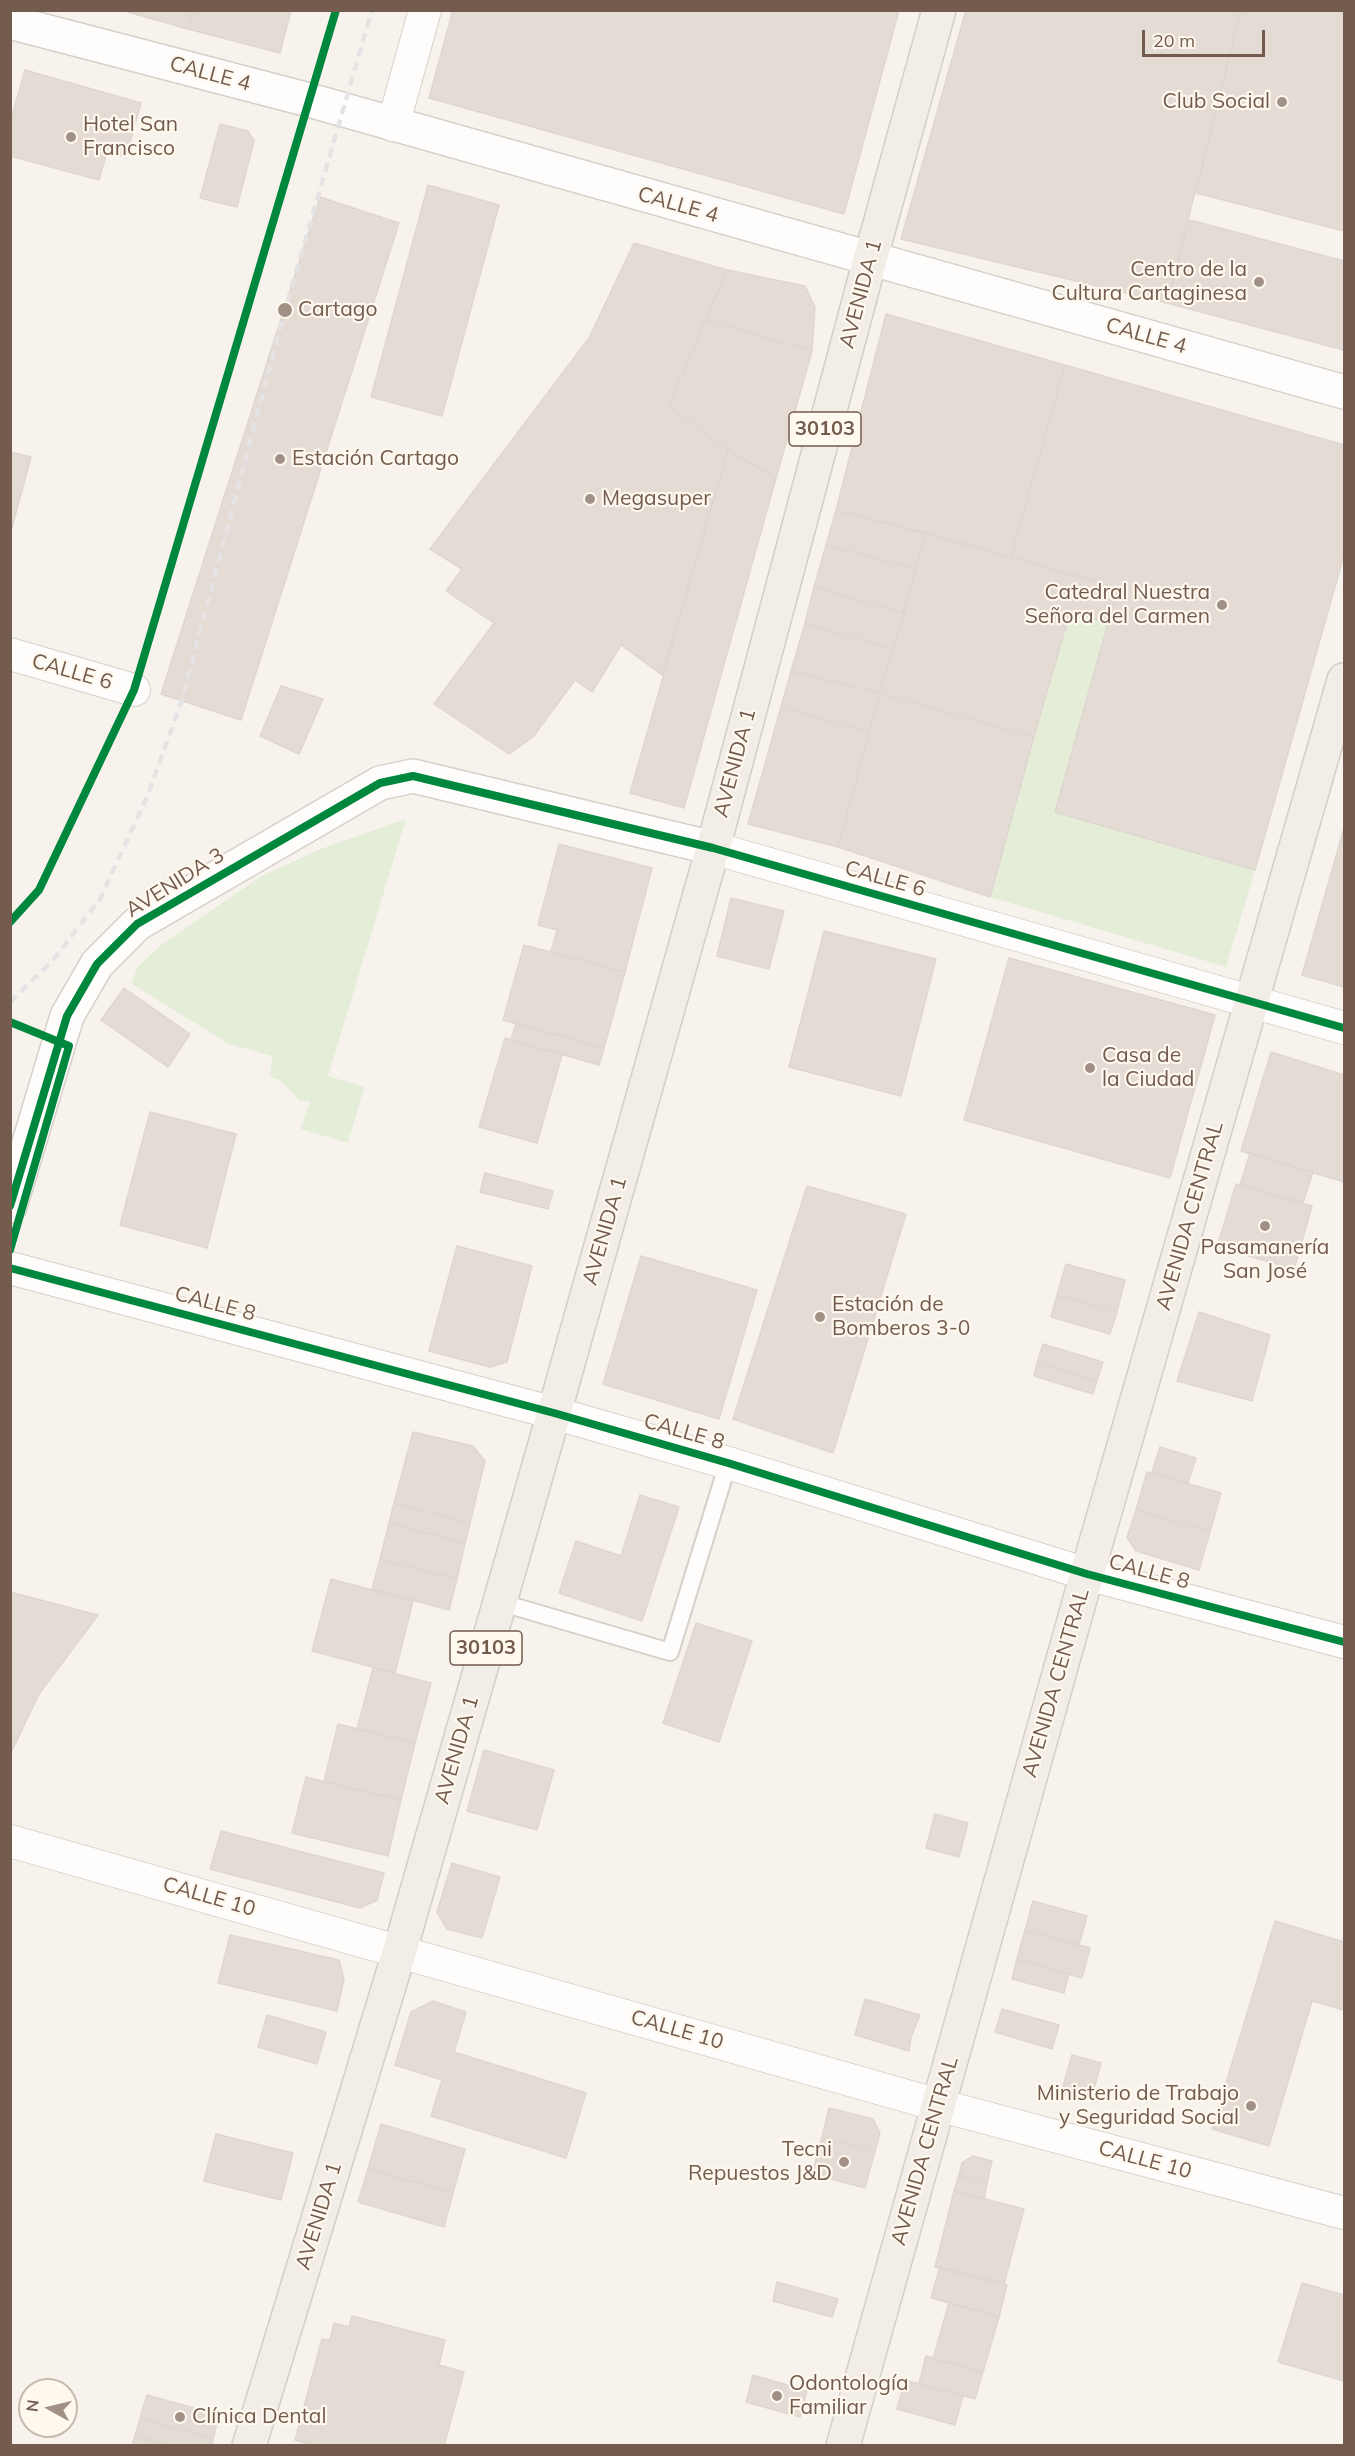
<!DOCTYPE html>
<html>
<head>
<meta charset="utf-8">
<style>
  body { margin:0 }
  #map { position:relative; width:1355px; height:2456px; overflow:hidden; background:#f7f3ec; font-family:Mulish,sans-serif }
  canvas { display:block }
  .frame { position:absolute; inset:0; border:12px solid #735b4e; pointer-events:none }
  .north { position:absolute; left:18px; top:2378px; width:60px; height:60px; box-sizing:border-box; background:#fef8ee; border:2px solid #c6b9ae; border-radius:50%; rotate:278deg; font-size:16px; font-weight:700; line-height:24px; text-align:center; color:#735b4e }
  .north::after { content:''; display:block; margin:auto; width:21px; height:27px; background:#a19085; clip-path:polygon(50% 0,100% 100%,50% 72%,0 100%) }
  .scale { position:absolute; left:1142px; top:30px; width:123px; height:27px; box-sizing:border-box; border:3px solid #735b4e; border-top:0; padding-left:8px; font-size:18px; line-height:21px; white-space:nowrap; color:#735b4e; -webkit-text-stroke:4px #fef8ee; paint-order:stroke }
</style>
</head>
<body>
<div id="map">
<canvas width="1355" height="2456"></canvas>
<div class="frame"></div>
<div class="north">N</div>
<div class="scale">20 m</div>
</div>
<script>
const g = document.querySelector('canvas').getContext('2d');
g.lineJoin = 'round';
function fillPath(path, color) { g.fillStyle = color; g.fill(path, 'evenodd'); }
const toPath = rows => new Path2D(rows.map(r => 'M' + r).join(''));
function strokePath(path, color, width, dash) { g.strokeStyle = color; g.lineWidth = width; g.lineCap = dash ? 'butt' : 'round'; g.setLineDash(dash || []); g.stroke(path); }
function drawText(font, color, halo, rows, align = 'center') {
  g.font = font + ' Mulish,sans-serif'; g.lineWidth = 4.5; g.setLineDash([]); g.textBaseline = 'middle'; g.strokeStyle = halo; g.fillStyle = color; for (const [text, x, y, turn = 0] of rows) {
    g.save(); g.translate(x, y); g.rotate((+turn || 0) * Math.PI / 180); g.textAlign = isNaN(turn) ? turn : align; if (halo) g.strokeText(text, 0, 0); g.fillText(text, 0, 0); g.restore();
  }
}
fillPath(toPath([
  [1070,612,1109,623,1055,812,1255,870,1226,967,990,897],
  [406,819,328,1076,364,1087,348,1143,301,1129,310,1101,300,1101,280,1080,270,1077,272,1056,229,1044,132,984,137,968,161,945,260,877,318,850]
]), '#e4edd8');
const building = toPath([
  [121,10,193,10,188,29,121,10],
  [193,10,291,10,280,53,188,29,193,10],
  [453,10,899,10,844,214,429,98,453,10],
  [966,10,1241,10,1167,303,901,239,966,10],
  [1241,10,1344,10,1344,231,1196,193,1241,10],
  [25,70,141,103,126,157,107,152,99,180,10,156,10,122,25,70],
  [220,124,248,131,254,141,237,207,200,198,220,124],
  [428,185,499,205,442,416,371,397,428,185],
  [320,197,399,223,241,720,161,694,320,197],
  [1190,220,1344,261,1344,350,1167,303,1190,220],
  [634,243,727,270,668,406,728,450,662,675,621,645,592,692,575,680,533,737,509,754,434,704,494,623,446,591,462,569,430,549,589,338,634,243],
  [727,270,805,286,815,307,812,351,706,320,727,270],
  [886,314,1065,365,1011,557,836,510,886,314],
  [706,320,812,351,776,478,728,450,668,406,706,320],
  [1065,365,1344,445,1344,555,1255,870,1055,812,1118,588,1011,557,1065,365],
  [728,450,776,478,684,808,630,793,728,450],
  [10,452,31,457,10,535,10,452],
  [836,510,926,533,916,569,826,545,836,510],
  [926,533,1118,588,1109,623,1070,612,1034,737,880,693,926,533],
  [826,545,916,569,904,613,814,587,826,545],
  [814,587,904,613,893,650,805,623,814,587],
  [805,623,893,650,880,693,791,671,805,623],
  [791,671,880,693,869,732,781,707,791,671],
  [281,686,323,699,299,754,260,736,281,686],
  [880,693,1034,737,990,897,838,847,880,693],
  [781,707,869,732,838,847,748,824,781,707],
  [1344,828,1344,987,1302,975,1344,828],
  [559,844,652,868,625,972,551,952,557,930,538,925,559,844],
  [731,898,784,911,769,969,717,956,731,898],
  [824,931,936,959,901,1096,789,1067,824,931],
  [524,945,625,972,604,1048,503,1020,524,945],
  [1009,958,1215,1015,1170,1178,964,1120,1009,958],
  [124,988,190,1034,168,1067,101,1020,124,988],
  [516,1023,604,1048,599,1065,511,1040,516,1023],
  [505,1038,562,1055,537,1143,479,1127,505,1038],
  [1271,1052,1344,1075,1344,1182,1241,1151,1271,1052],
  [150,1112,236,1134,207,1248,120,1225,150,1112],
  [1250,1153,1313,1172,1303,1203,1240,1185,1250,1153],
  [485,1173,553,1191,548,1209,480,1192,485,1173],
  [1236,1184,1312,1206,1294,1269,1217,1247,1236,1184],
  [807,1186,906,1214,833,1453,733,1419,807,1186],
  [457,1246,532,1266,507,1362,490,1367,429,1351,457,1246],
  [641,1256,757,1290,719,1419,603,1384,641,1256],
  [1066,1264,1125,1280,1117,1312,1057,1295,1066,1264],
  [1057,1295,1117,1312,1110,1334,1051,1317,1057,1295],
  [1199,1312,1270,1335,1252,1401,1177,1381,1199,1312],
  [1043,1344,1103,1362,1097,1381,1037,1363,1043,1344],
  [1037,1363,1097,1381,1093,1394,1034,1376,1037,1363],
  [413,1432,473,1446,485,1461,470,1523,394,1503,413,1432],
  [1160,1447,1196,1458,1188,1483,1152,1472,1160,1447],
  [1147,1472,1221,1493,1210,1532,1136,1510,1147,1472],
  [640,1495,679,1507,642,1621,559,1593,576,1541,621,1556,640,1495],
  [394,1503,470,1523,465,1543,389,1523,394,1503],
  [1136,1510,1210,1532,1199,1570,1136,1551,1127,1537,1136,1510],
  [389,1523,465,1543,457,1579,380,1559,389,1523],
  [380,1559,457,1579,449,1610,372,1589,380,1559],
  [331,1579,413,1601,395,1673,312,1651,331,1579],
  [10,1592,98,1615,39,1694,10,1755,10,1592],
  [696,1623,752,1641,719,1742,663,1723,696,1623],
  [373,1668,431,1683,415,1743,357,1729,373,1668],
  [338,1724,415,1743,401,1800,324,1782,338,1724],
  [484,1750,554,1770,537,1830,467,1811,484,1750],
  [306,1777,401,1800,388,1856,292,1833,306,1777],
  [935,1814,968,1823,959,1857,926,1848,935,1814],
  [221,1831,384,1873,377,1900,360,1908,210,1869,221,1831],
  [452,1863,500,1877,482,1938,447,1929,437,1912,452,1863],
  [1033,1901,1087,1916,1079,1945,1025,1930,1033,1901],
  [1275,1921,1344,1942,1344,2010,1312,2001,1269,2146,1212,2129,1275,1921],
  [1025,1930,1090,1948,1082,1978,1017,1959,1025,1930],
  [230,1935,339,1960,344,1979,337,2011,218,1983,230,1935],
  [1017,1959,1069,1974,1064,1993,1012,1979,1017,1959],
  [865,1999,920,2015,911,2037,909,2051,855,2035,865,1999],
  [433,2001,466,2012,454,2052,586,2093,566,2158,431,2116,442,2080,395,2065,411,2012,433,2001],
  [1002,2009,1059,2025,1052,2049,995,2032,1002,2009],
  [267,2015,326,2032,317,2064,258,2047,267,2015],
  [1072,2055,1101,2063,1091,2100,1061,2093,1072,2055],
  [829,2108,873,2119,880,2133,875,2151,822,2137,829,2108],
  [381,2124,465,2149,453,2193,368,2169,381,2124],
  [216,2134,293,2153,281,2200,204,2181,216,2134],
  [822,2137,875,2151,865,2188,812,2174,822,2137],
  [973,2156,992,2161,987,2183,959,2175,962,2163,973,2156],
  [368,2169,453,2193,444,2227,358,2202,368,2169],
  [959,2175,987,2183,984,2199,954,2191,959,2175],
  [954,2191,1024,2209,1004,2284,935,2267,954,2191],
  [940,2267,1007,2285,999,2317,931,2298,940,2267],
  [777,2282,838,2299,832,2317,773,2301,777,2282],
  [1302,2283,1344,2295,1344,2381,1278,2362,1302,2283],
  [949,2302,999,2317,983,2372,933,2359,949,2302],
  [352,2316,445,2340,439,2365,464,2372,444,2446,314,2446,295,2440,322,2339,330,2340,334,2323,349,2327,352,2316],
  [926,2356,983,2372,975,2399,919,2384,926,2356],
  [753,2375,807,2391,800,2417,746,2402,753,2375],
  [905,2380,963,2396,955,2425,897,2409,905,2380],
  [147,2395,219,2415,213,2439,140,2418,147,2395],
  [140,2418,213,2439,212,2446,169,2446,135,2436,140,2418],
  [135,2436,169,2446,132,2446,135,2436]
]);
fillPath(building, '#e3dbd4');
strokePath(building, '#dfd6cf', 1.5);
const service = toPath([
  [499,1602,670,1652,728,1463]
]);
const minor = toPath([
  [393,125,425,10],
  [10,654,134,690],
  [713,848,1344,1028],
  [10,1268,554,1413,728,1463,1087,1574,1344,1642],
  [10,1841,938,2105,1344,2213]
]);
const tertiary = toPath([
  [10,22,309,100,1344,392],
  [10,1206,67,1016,97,964,137,924,380,783,413,776,713,848]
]);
const primary = toPath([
  [249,2446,400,1950,554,1413,713,848,870,260,939,10],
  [843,2446,1087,1574,1344,680]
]);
strokePath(service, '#d6d0ca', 20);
strokePath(minor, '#d6d0ca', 34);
strokePath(tertiary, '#d6d0ca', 36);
strokePath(primary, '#d5cdc7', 36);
strokePath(service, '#fefdfc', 16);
strokePath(minor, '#fefdfc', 32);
strokePath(tertiary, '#fefdfc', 33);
strokePath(primary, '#f2ede6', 33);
strokePath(toPath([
  [10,1002,53,960,100,899,147,797,181,703,285,310,372,10]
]), '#e5e3e4', 4.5, [9, 6]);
strokePath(toPath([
  [10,922,39,890,134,690,336,10],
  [10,1022,69,1046,10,1250],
  [10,1206,67,1016,97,964,137,924,380,783,413,776,713,848,1344,1028],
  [10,1268,554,1413,728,1463,1087,1574,1344,1642]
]), '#00873e', 8);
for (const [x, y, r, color] of [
  [1282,102,6,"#a19085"],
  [71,137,6,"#a19085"],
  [1259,282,6,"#a19085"],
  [285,310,8,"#a19085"],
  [280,459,6,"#a19085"],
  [590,499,6,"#a19085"],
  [1222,605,6,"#a19085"],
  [1090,1068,6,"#a19085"],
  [1265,1226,6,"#a19085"],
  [820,1317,6,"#a19085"],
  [1251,2106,6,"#a19085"],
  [844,2162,6,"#a19085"],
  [777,2396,6,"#a19085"],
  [180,2417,6,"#a19085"]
]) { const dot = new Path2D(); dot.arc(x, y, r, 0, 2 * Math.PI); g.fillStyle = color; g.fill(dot); strokePath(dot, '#fef8ee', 2); }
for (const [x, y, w] of [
  [825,429,72],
  [486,1648,72]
]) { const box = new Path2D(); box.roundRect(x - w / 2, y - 17, w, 34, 4.5); g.fillStyle = '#fef8ee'; g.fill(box); strokePath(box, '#735b4e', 1.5); }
drawText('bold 20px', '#735b4e', null, [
  ["30103",825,429],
  ["30103",486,1648]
]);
drawText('21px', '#735b4e', '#fef8ee', [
  ["CALLE 4",210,74,15],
  ["CALLE 4",678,205,16],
  ["AVENIDA 1",861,294,-75],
  ["CALLE 4",1146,336,16],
  ["CALLE 6",72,672,16],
  ["AVENIDA 1",735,763,-75],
  ["CALLE 6",885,879,16],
  ["AVENIDA 3",175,883,-32],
  ["AVENIDA CENTRAL",1190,1216,-74],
  ["AVENIDA 1",605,1231,-74],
  ["CALLE 8",215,1304,15],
  ["CALLE 8",684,1432,16],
  ["CALLE 8",1149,1572,15],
  ["AVENIDA CENTRAL",1056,1683,-74],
  ["AVENIDA 1",457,1750,-74],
  ["CALLE 10",209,1897,16],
  ["CALLE 10",677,2030,16],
  ["AVENIDA CENTRAL",925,2151,-74],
  ["CALLE 10",1145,2160,15],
  ["AVENIDA 1",319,2216,-73]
]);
drawText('21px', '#735b4e', '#fef8ee', [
  ["Club Social",1270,102,"right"],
  ["Hotel San",83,125],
  ["Francisco",83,149],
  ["Centro de la",1247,270,"right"],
  ["Cultura Cartaginesa",1247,294,"right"],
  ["Cartago",298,310],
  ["Estación Cartago",292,459],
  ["Megasuper",602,499],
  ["Catedral Nuestra",1210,593,"right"],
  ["Señora del Carmen",1210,617,"right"],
  ["Casa de",1102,1056],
  ["la Ciudad",1102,1080],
  ["Pasamanería",1265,1248,"center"],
  ["San José",1265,1272,"center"],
  ["Estación de",832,1305],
  ["Bomberos 3-0",832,1329],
  ["Ministerio de Trabajo",1239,2094,"right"],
  ["y Seguridad Social",1239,2118,"right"],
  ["Tecni",832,2150,"right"],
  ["Repuestos J&D",832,2174,"right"],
  ["Odontología",789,2384],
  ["Familiar",789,2408],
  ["Clínica Dental",192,2417]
], 'left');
</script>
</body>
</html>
